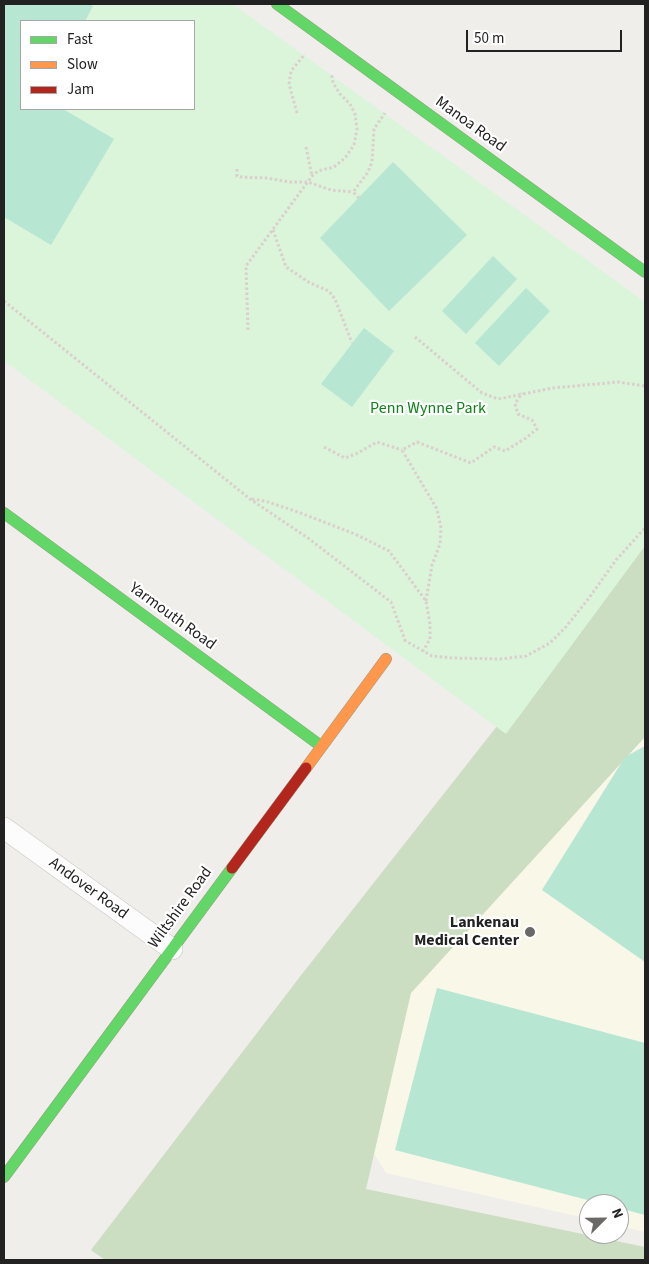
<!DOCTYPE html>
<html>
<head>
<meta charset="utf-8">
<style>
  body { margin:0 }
  #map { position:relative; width:649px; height:1264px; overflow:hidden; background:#f0eeeb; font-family:"Source Sans 3",sans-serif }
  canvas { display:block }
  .frame { position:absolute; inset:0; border:5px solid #222; pointer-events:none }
  .legend { position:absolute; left:20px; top:20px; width:175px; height:90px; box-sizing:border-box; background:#fff; border:1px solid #a7a7a7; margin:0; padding:6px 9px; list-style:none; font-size:15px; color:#222 }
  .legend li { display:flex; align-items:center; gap:10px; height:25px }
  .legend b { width:25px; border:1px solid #a7a7a7 }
  .north { position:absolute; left:579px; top:1194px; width:50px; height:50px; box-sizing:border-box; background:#fff; border:1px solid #a7a7a7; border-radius:50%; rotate:67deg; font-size:14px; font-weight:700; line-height:20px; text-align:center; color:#222 }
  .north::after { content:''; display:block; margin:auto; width:18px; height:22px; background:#6a6968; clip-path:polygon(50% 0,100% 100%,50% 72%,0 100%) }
  .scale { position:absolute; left:466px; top:30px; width:156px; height:22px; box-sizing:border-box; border:2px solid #222; border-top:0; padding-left:6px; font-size:15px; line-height:18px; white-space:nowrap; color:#222; -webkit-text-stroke:4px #fff; paint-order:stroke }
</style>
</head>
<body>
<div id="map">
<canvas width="649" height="1264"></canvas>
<div class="frame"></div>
<ul class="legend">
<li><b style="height:6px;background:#63d668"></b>Fast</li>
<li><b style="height:6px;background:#ff974d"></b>Slow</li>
<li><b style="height:6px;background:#b3261e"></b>Jam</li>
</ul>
<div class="north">N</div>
<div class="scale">50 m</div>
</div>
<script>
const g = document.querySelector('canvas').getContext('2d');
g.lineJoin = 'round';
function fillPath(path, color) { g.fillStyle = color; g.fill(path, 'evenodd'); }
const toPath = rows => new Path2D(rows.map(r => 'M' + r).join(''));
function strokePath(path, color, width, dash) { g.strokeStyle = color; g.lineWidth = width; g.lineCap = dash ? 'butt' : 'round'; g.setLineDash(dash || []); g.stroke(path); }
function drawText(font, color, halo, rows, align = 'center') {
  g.font = font + ' "Source Sans 3",sans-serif'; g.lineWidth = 4.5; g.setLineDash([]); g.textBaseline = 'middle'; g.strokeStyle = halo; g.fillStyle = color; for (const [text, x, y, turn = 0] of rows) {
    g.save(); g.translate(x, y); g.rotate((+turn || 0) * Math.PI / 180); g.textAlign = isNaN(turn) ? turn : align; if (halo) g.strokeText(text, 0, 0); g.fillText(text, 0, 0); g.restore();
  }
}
fillPath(toPath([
  [645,656,645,1232,619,1226,619,1204,589,1204,589,1219,386,1173,313,1054]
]), '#f8f7e8');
fillPath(toPath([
  [645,329,645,737,411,993,366,1189,645,1247,645,1260,105,1260,91,1250,302,974,512,707]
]), '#cbdec1');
fillPath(toPath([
  [4,4,233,4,645,302,645,546,506,734,4,361],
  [21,21,194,21,194,109,21,109]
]), '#daf5da');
fillPath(toPath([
  [4,4,88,4,93,6,85,21,21,21,21,109,63,109,114,139,51,245,4,217],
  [393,162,467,235,389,311,320,238],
  [493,256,517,279,466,334,442,311],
  [526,288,550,311,499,366,475,343],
  [364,328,394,351,352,407,321,384],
  [645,746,645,962,542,890,625,757],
  [437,988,645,1043,645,1215,619,1208,619,1204,603,1204,395,1150]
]), '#b7e6d2');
const street = toPath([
  [4,828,172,949]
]);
const fast = toPath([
  [277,4,645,272],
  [4,513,321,746],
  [4,1177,232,868]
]);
const slow = toPath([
  [306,768,386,659]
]);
const jam = toPath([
  [232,868,306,768]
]);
strokePath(street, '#c9c8c7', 22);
strokePath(fast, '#999a82', 12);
strokePath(slow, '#999a82', 12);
strokePath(jam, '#999a82', 12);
strokePath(toPath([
  [297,113,289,84,291,71,305,54],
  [306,147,312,176],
  [237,169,237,176,240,177,266,178,290,182,308,182,331,190,353,192],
  [359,198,353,192,368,172,372,162,374,129,385,113],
  [273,230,286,267,310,283,329,291,335,299,352,343],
  [4,301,250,499,308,538,391,602,405,640],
  [248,330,246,266,312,176,318,171,334,167,345,158,354,145,357,129,355,114,350,104,340,94,333,83,332,76,333,74],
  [415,337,482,393,498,399,553,388,618,382,645,386],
  [324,447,345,458,358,453,377,442,402,450],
  [252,499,265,501,298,512,355,534,389,551,426,601,430,624,430,639,423,651],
  [426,601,432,565,440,544,441,528,437,509,402,450,417,442,471,463,494,447,505,451,526,438,537,429,532,420,518,414,515,404,522,393],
  [404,640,432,656,453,658,500,659,526,656,550,643,565,628,589,598,616,560,645,528]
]), '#dccecd', 3, [2.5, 2.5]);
strokePath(street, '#fdfcfc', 21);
strokePath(fast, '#63d668', 11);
strokePath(slow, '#ff974d', 11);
strokePath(jam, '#b3261e', 11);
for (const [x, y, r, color] of [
  [530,932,6,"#6a6968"]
]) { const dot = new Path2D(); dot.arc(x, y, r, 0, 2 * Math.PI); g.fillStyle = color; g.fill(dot); strokePath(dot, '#fff', 2); }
drawText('16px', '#222', '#fff', [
  ["Manoa Road",470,125,36],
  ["Yarmouth Road",172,617,36],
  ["Andover Road",88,889,36],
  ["Wiltshire Road",181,908,-54]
]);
drawText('16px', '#0c8416', '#fff', [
  ["Penn Wynne Park",428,409]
]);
drawText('bold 16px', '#222', '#fff', [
  ["Lankenau",519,923],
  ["Medical Center",519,941]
], 'right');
</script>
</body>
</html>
